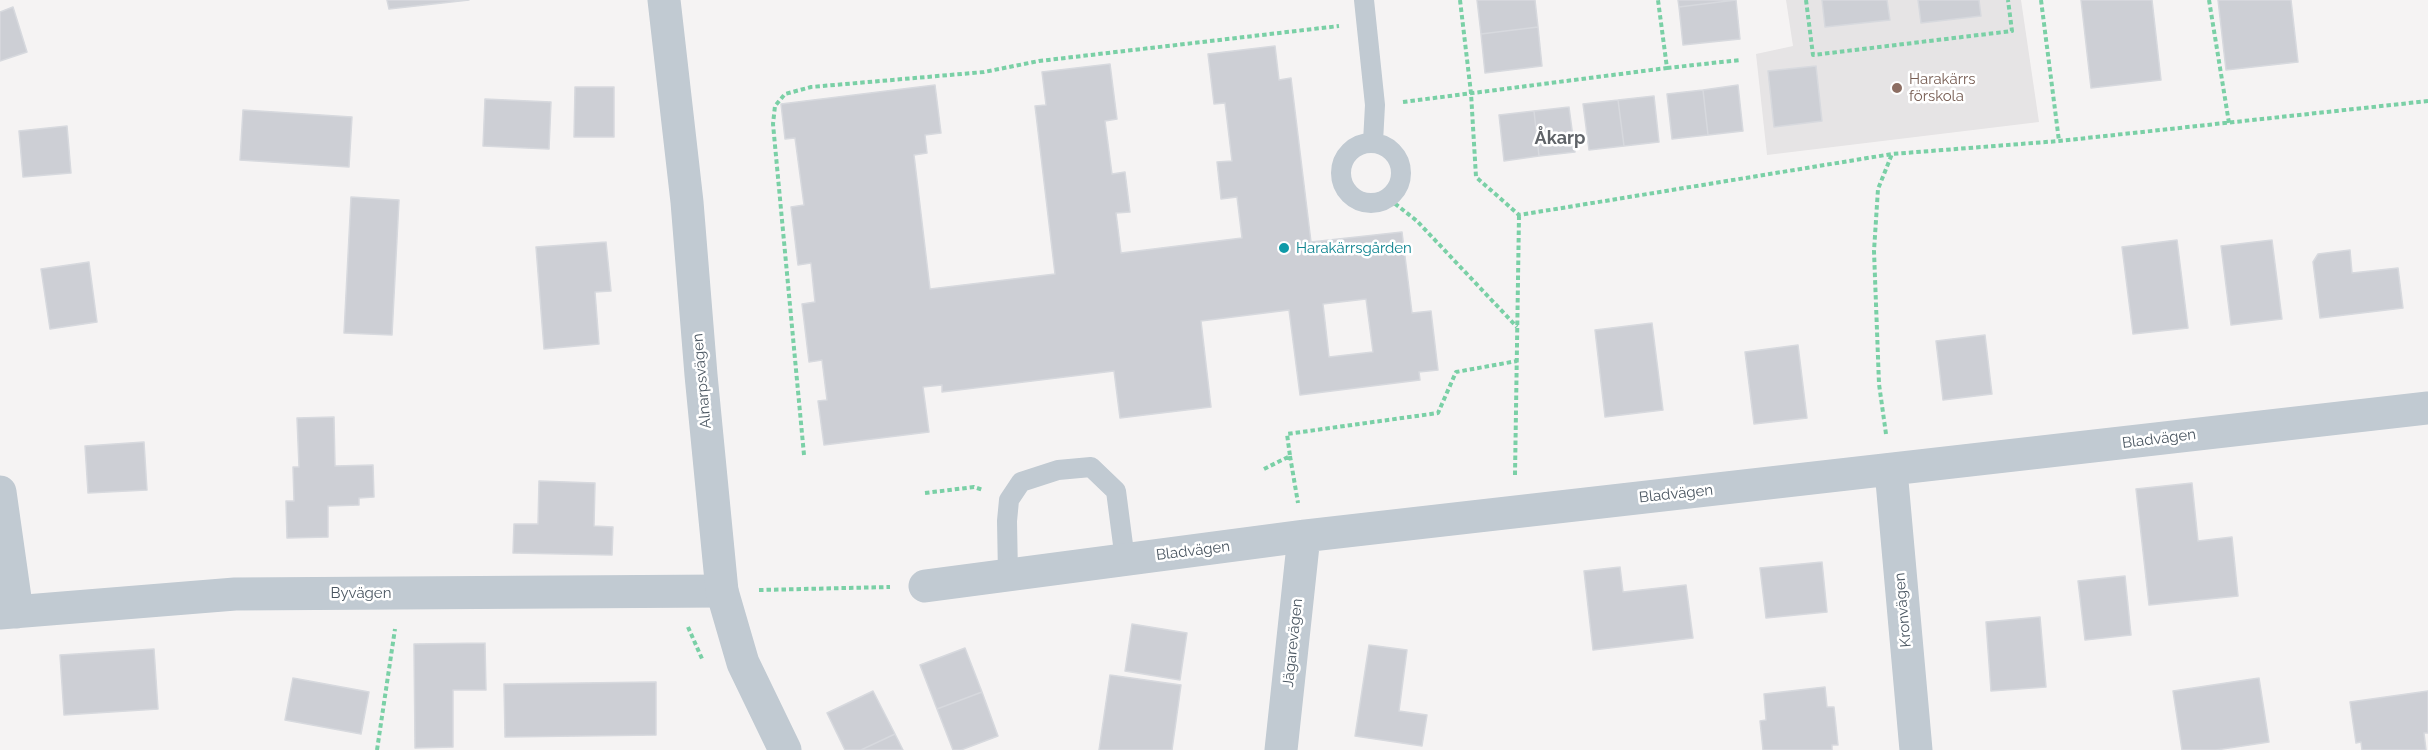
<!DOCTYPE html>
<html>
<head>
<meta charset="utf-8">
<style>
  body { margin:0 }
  canvas { display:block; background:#f5f3f3 }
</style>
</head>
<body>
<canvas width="2428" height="750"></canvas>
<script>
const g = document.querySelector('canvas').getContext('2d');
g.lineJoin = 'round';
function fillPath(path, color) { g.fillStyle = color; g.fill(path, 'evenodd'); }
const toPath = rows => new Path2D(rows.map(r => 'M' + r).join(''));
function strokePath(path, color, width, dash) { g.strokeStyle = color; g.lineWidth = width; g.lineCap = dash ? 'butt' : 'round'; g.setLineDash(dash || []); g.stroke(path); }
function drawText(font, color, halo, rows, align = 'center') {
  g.font = font + ' Raleway,sans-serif'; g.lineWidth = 5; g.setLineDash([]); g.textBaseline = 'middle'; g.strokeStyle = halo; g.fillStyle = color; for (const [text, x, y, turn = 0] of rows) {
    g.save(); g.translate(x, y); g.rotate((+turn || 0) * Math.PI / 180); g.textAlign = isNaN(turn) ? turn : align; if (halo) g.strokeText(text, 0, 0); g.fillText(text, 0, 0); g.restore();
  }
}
fillPath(toPath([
  [1786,0,2021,0,2039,122,1767,155,1756,54,1793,46]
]), '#e6e4e5');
const building = toPath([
  [387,0,469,0,389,9,387,0],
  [1477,0,1535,0,1538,27,1481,34,1477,0],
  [1678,0,1736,0,1679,7,1678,0],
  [1736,0,1740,39,1683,45,1679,7,1736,0],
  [1822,0,1887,0,1890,20,1825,27,1822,0],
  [1918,0,1979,0,1981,16,1921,23,1918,0],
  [2081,0,2152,0,2161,80,2091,88,2081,0],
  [2218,0,2291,0,2298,62,2226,70,2218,0],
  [13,7,27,52,0,61,0,12,13,7],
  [1538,27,1542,66,1485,73,1481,34,1538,27],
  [1275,46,1279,80,1291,78,1311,242,1402,232,1412,313,1431,311,1438,370,1419,372,1420,380,1300,395,1289,310,1201,321,1211,407,1120,418,1114,371,942,392,942,385,923,387,929,432,824,445,818,401,827,400,822,360,809,362,802,304,815,302,811,263,798,265,791,207,804,205,795,138,785,139,781,104,935,85,941,133,925,135,927,153,914,155,930,289,1055,274,1035,106,1046,105,1042,72,1110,64,1117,119,1105,121,1112,174,1125,172,1130,212,1116,213,1121,253,1242,238,1237,197,1221,199,1217,162,1232,161,1225,103,1214,104,1208,54,1275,46],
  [1366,299,1373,352,1329,357,1323,304,1366,299],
  [1816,66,1822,121,1774,127,1768,71,1816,66],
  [1738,85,1743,131,1708,135,1703,90,1738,85],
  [575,87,614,87,614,137,574,137,575,87],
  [1703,90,1708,135,1672,139,1667,94,1703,90],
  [1654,96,1659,142,1624,146,1618,100,1654,96],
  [485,99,551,102,549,149,483,146,485,99],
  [1618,100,1624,146,1589,150,1583,104,1618,100],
  [1569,107,1575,152,1539,156,1534,111,1569,107],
  [243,110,352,117,349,167,240,160,243,110],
  [1534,111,1539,156,1504,161,1499,115,1534,111],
  [67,126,71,173,23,177,19,131,67,126],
  [351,197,399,200,392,335,344,333,351,197],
  [2177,240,2188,328,2133,334,2122,247,2177,240],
  [2272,240,2282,319,2231,325,2221,246,2272,240],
  [606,242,611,291,595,292,599,344,544,349,536,247,606,242],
  [2350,250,2352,273,2398,268,2403,308,2320,318,2313,262,2318,254,2350,250],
  [89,262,97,322,50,329,41,269,89,262],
  [1652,323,1663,410,1605,417,1595,330,1652,323],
  [1985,335,1992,394,1943,400,1936,341,1985,335],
  [1798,345,1807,418,1754,424,1745,352,1798,345],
  [334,417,335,466,373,465,374,497,359,498,359,505,328,506,328,537,287,538,286,501,294,501,293,467,299,467,297,418,334,417],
  [144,442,147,490,88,493,85,446,144,442],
  [539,481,595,483,594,526,613,527,612,555,513,553,514,524,538,524,539,481],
  [2192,483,2198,541,2232,537,2238,596,2149,605,2136,489,2192,483],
  [1822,562,1827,612,1766,618,1760,568,1822,562],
  [1620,567,1623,592,1686,585,1693,638,1593,650,1584,571,1620,567],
  [2125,576,2131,635,2085,640,2078,581,2125,576],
  [2040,617,2046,687,1991,691,1986,622,2040,617],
  [1132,624,1187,633,1180,680,1125,671,1132,624],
  [485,643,486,690,453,690,453,747,415,748,414,644,485,643],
  [1369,645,1407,650,1399,711,1427,715,1422,746,1355,736,1369,645],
  [965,648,982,692,937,709,920,665,965,648],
  [154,649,158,709,64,715,60,655,154,649],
  [1110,675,1181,685,1172,750,1099,750,1110,675],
  [293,678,369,692,361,734,285,720,293,678],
  [2259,678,2269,742,2216,750,2182,750,2173,691,2259,678],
  [656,682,656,735,505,737,504,684,656,682],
  [1825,687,1827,707,1834,707,1838,745,1832,745,1832,750,1763,750,1760,721,1766,720,1764,694,1825,687],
  [873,691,895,734,861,750,845,750,827,713,873,691],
  [2428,691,2428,733,2424,733,2426,750,2362,750,2361,742,2356,743,2350,702,2428,691],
  [982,692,998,736,961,750,953,750,937,709,982,692],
  [895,734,903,750,861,750,895,734]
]);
fillPath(building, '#cdcfd5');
strokePath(building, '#d7d9de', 1.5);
strokePath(toPath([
  [1460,0,1471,93,1476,177,1519,215,1892,154,2059,141,2428,101],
  [1806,0,1813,55,2012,31,2008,0],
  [2041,0,2059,141],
  [2209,0,2229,123],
  [1667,68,1740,60],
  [1403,102,1667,68,1658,0],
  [1389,199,1417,221,1517,327],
  [1886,434,1879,384,1874,251,1878,189,1892,154],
  [804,455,773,124,775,106,785,94,811,87,984,72,1039,61,1339,26],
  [1290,456,1298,503],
  [1264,469,1290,456,1287,434,1438,413,1456,372,1517,361],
  [1515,475,1519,215],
  [925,493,974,487,983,490],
  [759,590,890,587],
  [688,627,703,661],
  [377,750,395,629]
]), '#7ad0a6', 4, [4.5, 3]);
strokePath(toPath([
  [1364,0,1375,105,1373,142],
  '1341 173a30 30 0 1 1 60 0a30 30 0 1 1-60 0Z',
  [1008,575,1007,521,1009,500,1021,482,1058,470,1091,467,1116,491,1125,560]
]), '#c1cad2', 20);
strokePath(toPath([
  [1891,470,1916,750],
  [0,492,17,612],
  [925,586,1304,536,2428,408],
  [0,613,235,594,722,591],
  [1281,750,1304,536]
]), '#c1cad2', 33);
strokePath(toPath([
  [664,0,687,202,701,375,722,591,743,663,785,750]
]), '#c1cad2', 33);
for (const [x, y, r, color] of [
  [1897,88,6,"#8d6e63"],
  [1284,248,6,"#0f9aa8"]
]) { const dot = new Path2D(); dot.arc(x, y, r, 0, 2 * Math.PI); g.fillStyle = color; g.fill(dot); strokePath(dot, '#fff', 2); }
drawText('15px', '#785e54', '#fff', [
  ["Harakärrs",1909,79],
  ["förskola",1909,96]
], 'left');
drawText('15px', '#0d838f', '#fff', [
  ["Harakärrsgården",1296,248]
], 'left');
drawText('15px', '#4a5661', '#fff', [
  ["Alnarpsvägen",702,381,-95],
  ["Bladvägen",2159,439,-7],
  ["Bladvägen",1676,494,-6],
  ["Bladvägen",1193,551,-7],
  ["Byvägen",361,593],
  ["Kronvägen",1903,610,-95],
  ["Jägarevägen",1293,643,-84]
]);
drawText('bold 18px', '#5f6368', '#fff', [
  ["Åkarp",1560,139]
]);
</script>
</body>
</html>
